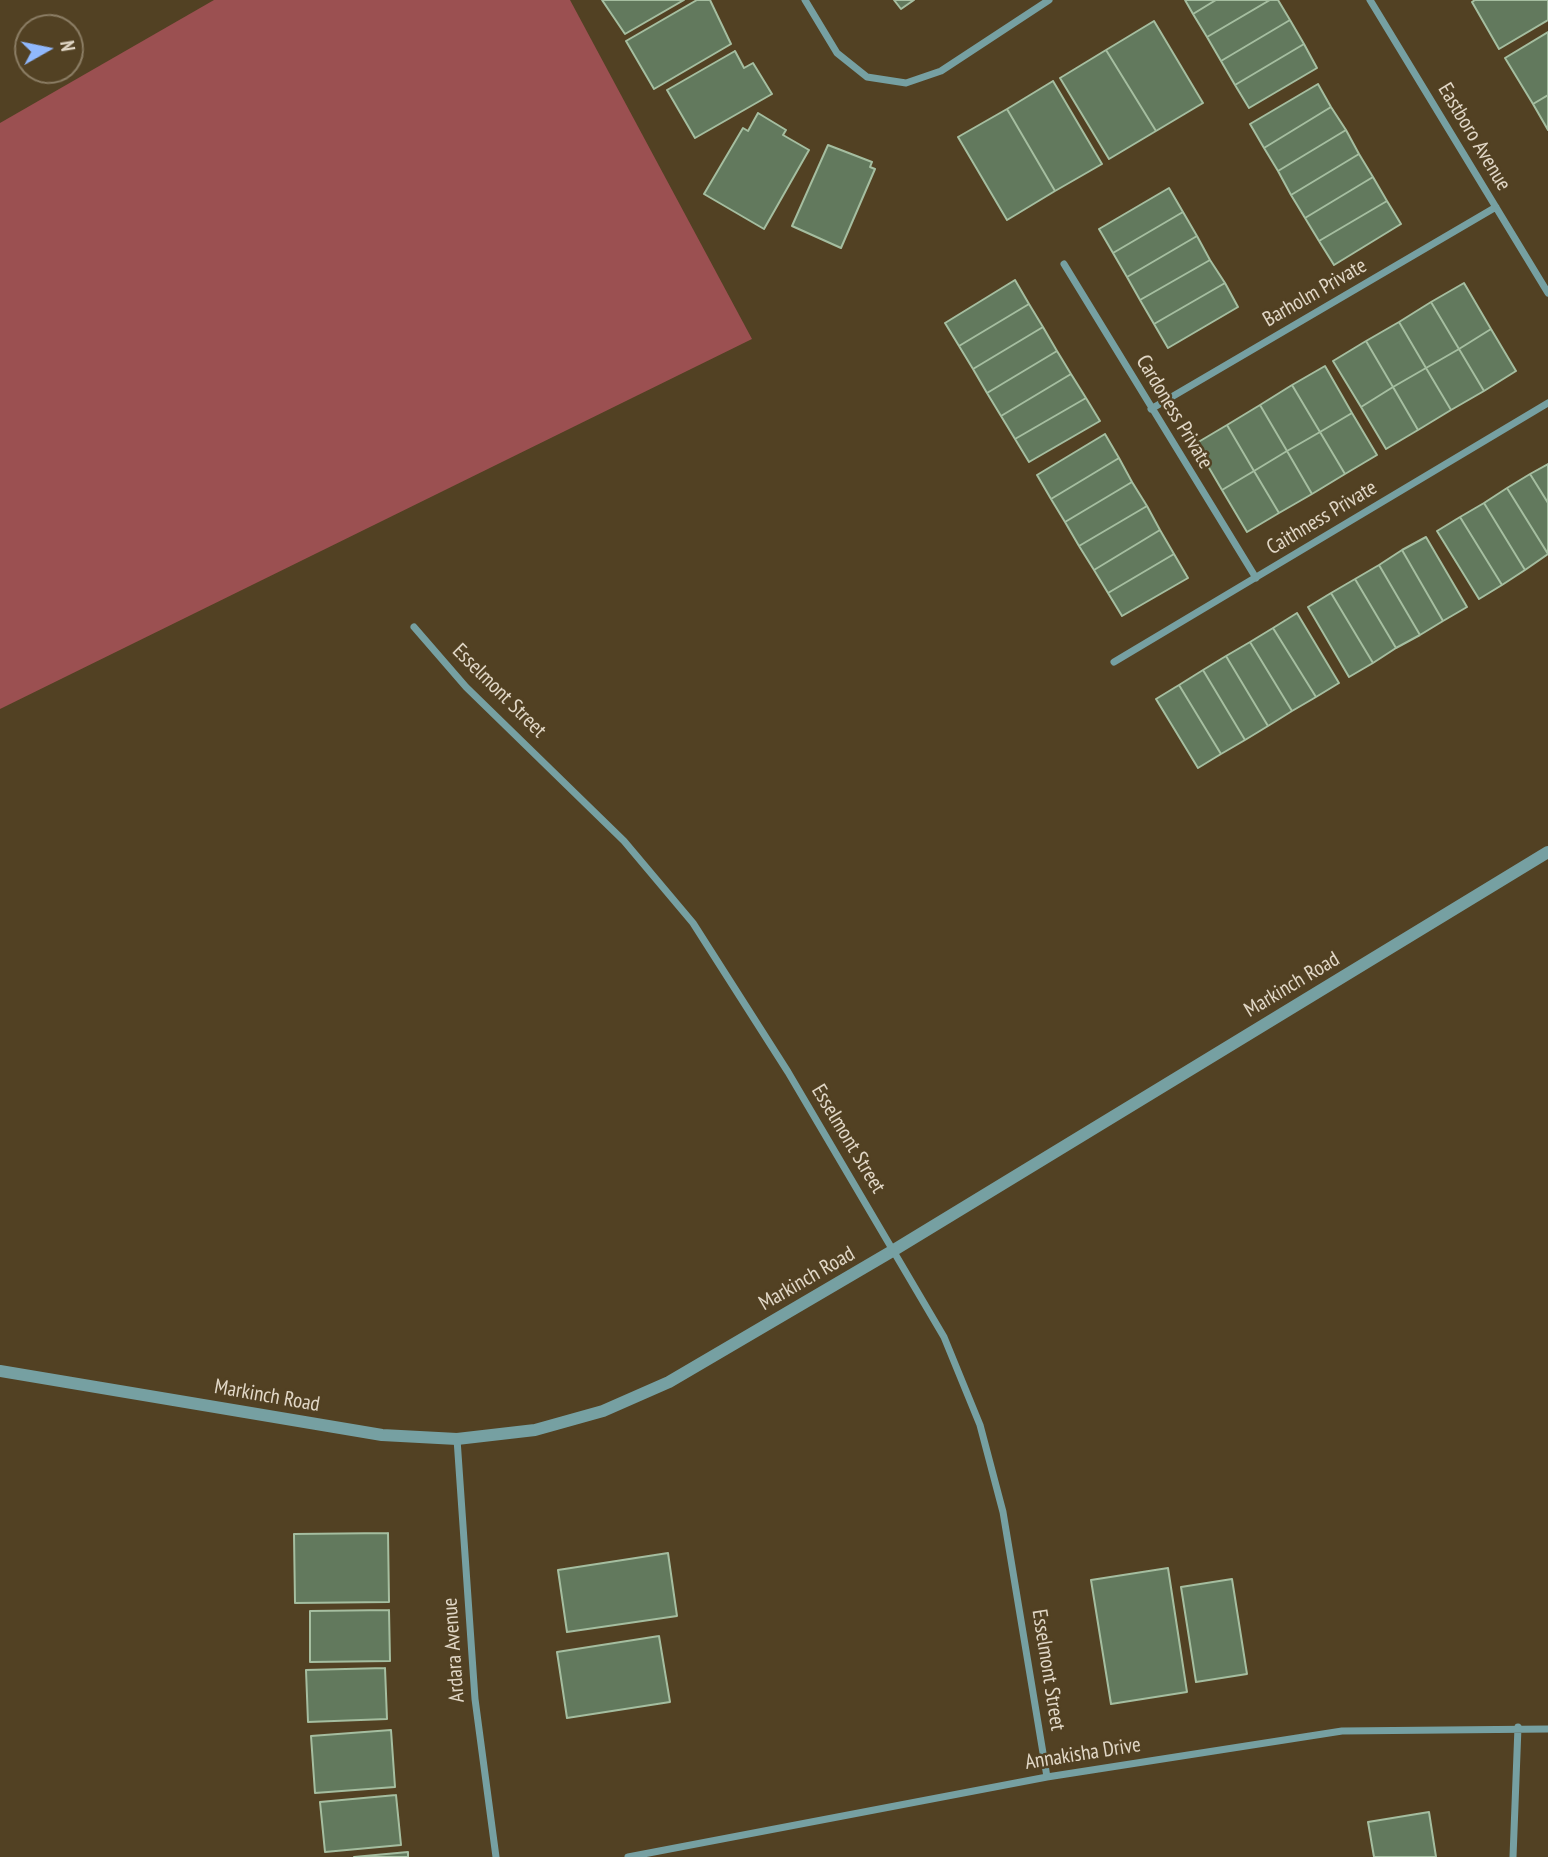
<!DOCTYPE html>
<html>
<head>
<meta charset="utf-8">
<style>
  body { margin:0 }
  #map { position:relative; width:1548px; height:1857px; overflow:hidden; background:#524123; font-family:"PT Sans Narrow",sans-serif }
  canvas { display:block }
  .north { position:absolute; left:14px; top:14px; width:70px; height:70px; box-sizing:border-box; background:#524123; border:2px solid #8b7d64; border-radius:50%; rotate:81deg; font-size:19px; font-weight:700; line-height:28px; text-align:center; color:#e1d7c6 }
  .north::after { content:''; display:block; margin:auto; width:24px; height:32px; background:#90b8fd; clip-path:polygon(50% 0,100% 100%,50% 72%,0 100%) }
</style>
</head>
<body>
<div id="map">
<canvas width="1548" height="1857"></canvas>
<div class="north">N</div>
</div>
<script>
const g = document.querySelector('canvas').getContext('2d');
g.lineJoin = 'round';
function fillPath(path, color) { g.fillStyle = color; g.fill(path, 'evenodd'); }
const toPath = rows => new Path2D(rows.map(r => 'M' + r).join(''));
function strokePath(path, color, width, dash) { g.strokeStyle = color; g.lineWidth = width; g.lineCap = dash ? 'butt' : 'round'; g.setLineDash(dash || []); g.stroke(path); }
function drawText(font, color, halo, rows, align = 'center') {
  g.font = font + ' "PT Sans Narrow",sans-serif'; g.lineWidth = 5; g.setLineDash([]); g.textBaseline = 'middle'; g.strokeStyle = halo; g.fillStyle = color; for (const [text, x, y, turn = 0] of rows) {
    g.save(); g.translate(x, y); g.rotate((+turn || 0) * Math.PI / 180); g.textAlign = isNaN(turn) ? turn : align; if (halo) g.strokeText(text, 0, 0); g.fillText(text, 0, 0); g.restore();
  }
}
fillPath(toPath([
  [214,0,570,0,752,339,0,709,0,123]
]), '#9b5051');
const building = toPath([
  [602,0,684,0,625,34,602,0],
  [697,0,710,0,731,44,654,89,626,41,697,0],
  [894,0,914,0,901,9,894,0],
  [1185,0,1216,0,1193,14,1185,0],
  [1216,0,1270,0,1207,37,1193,14,1216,0],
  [1270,0,1278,0,1290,20,1221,61,1207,37,1270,0],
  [1475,0,1548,0,1548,20,1499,49,1472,2,1475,0],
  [1290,20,1304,44,1235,85,1221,61,1290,20],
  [1154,21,1203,103,1156,131,1106,50,1154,21],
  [1548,32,1548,95,1533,104,1505,58,1548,32],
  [1304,44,1317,68,1249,108,1235,85,1304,44],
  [1106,50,1156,131,1109,159,1060,78,1106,50],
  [735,51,744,68,753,63,772,94,695,138,667,90,735,51],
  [1053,81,1102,164,1055,191,1007,109,1053,81],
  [1318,84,1331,107,1264,148,1250,124,1318,84],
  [1548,95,1548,130,1533,104,1548,95],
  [1331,107,1346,130,1278,171,1264,148,1331,107],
  [1007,109,1055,191,1007,220,958,137,1007,109],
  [758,113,786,130,783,135,809,150,764,229,704,194,743,128,748,131,758,113],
  [1346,130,1359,154,1291,195,1278,171,1346,130],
  [828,145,872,162,870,167,875,169,841,248,792,226,828,145],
  [1359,154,1373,177,1305,218,1291,195,1359,154],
  [1373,177,1387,201,1319,241,1305,218,1373,177],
  [1169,188,1183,212,1113,253,1099,229,1169,188],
  [1387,201,1401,224,1334,265,1319,241,1387,201],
  [1183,212,1197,236,1127,277,1113,253,1183,212],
  [1197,236,1210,260,1140,300,1127,277,1197,236],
  [1210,260,1225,283,1154,324,1140,300,1210,260],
  [1015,280,1029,304,959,346,945,323,1015,280],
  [1225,283,1238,307,1168,348,1154,324,1225,283],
  [1464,283,1491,329,1459,349,1431,302,1464,283],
  [1431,302,1459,349,1426,368,1399,322,1431,302],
  [1029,304,1043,327,973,369,959,346,1029,304],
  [1399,322,1426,368,1393,387,1366,341,1399,322],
  [1043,327,1057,351,987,393,973,369,1043,327],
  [1491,329,1516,371,1484,391,1459,349,1491,329],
  [1366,341,1393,387,1361,407,1333,361,1366,341],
  [1459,349,1484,391,1451,410,1426,368,1459,349],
  [1057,351,1071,374,1001,416,987,393,1057,351],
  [1325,366,1352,413,1320,432,1292,385,1325,366],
  [1426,368,1451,410,1418,430,1393,387,1426,368],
  [1071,374,1086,398,1015,439,1001,416,1071,374],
  [1292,385,1320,432,1287,451,1260,405,1292,385],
  [1393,387,1418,430,1386,449,1361,407,1393,387],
  [1086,398,1100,421,1029,462,1015,439,1086,398],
  [1260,405,1287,451,1254,471,1227,425,1260,405],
  [1352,413,1377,455,1345,474,1320,432,1352,413],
  [1227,425,1254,471,1222,490,1195,444,1227,425],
  [1320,432,1345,474,1312,494,1287,451,1320,432],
  [1105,434,1119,458,1051,499,1037,475,1105,434],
  [1287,451,1312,494,1279,513,1254,471,1287,451],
  [1119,458,1132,482,1065,522,1051,499,1119,458],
  [1548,464,1548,503,1530,474,1548,464],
  [1254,471,1279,513,1247,532,1222,490,1254,471],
  [1530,474,1548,503,1548,554,1507,488,1530,474],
  [1132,482,1147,506,1079,546,1065,522,1132,482],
  [1507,488,1548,554,1525,570,1484,503,1507,488],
  [1484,503,1525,570,1502,585,1460,517,1484,503],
  [1147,506,1160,530,1094,570,1079,546,1147,506],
  [1460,517,1502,585,1479,599,1437,531,1460,517],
  [1160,530,1174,554,1108,593,1094,570,1160,530],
  [1426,537,1467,607,1443,621,1402,550,1426,537],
  [1402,550,1443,621,1420,635,1379,565,1402,550],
  [1174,554,1188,578,1122,616,1108,593,1174,554],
  [1379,565,1420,635,1396,648,1355,579,1379,565],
  [1355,579,1396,648,1373,663,1331,593,1355,579],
  [1331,593,1373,663,1349,677,1308,607,1331,593],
  [1297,613,1339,683,1316,697,1273,628,1297,613],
  [1273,628,1316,697,1292,711,1250,642,1273,628],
  [1250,642,1292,711,1268,726,1226,656,1250,642],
  [1226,656,1268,726,1245,740,1203,670,1226,656],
  [1203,670,1245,740,1221,754,1179,685,1203,670],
  [1179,685,1221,754,1198,768,1156,699,1179,685],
  [388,1533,389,1602,295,1603,294,1534,388,1533],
  [668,1553,677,1616,567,1632,558,1570,668,1553],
  [1168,1568,1187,1692,1111,1704,1091,1580,1168,1568],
  [1232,1579,1247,1674,1196,1682,1181,1587,1232,1579],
  [389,1610,390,1661,310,1662,310,1611,389,1610],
  [659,1636,670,1702,567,1718,557,1652,659,1636],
  [385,1668,387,1719,308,1722,306,1670,385,1668],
  [391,1730,395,1787,315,1793,311,1736,391,1730],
  [396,1795,401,1845,325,1852,320,1802,396,1795],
  [1429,1812,1436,1857,1374,1857,1368,1822,1429,1812],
  [408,1852,408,1857,354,1857,408,1852]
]);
fillPath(building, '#62795d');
strokePath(building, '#a5bea0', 2);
strokePath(toPath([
  [805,0,837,53,867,77,906,83,941,71,1049,0],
  [1370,0,1548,293],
  [1064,264,1256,578],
  [1151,409,1496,207],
  [414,627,466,687,624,841,693,923,788,1072,944,1337,980,1425,1003,1512,1047,1777],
  [1114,662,1548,403],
  [457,1439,475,1699,496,1857],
  [628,1857,1047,1777,1342,1731,1548,1729],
  [1513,1857,1518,1727]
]), '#76a0a2', 7);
strokePath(toPath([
  [0,1371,382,1435,457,1439,535,1430,603,1411,669,1382,894,1250,1548,852]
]), '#76a0a2', 12);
drawText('21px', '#e1d7c6', '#524123', [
  ["Eastboro Avenue",1474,137,59],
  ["Barholm Private",1315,293,-30],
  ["Cardoness Private",1174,412,59],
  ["Caithness Private",1322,518,-31],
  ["Esselmont Street",499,691,45],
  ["Markinch Road",1292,985,-31],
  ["Esselmont Street",848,1139,59],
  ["Markinch Road",807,1279,-30],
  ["Markinch Road",267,1396,10],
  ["Ardara Avenue",454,1650,-94],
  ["Esselmont Street",1048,1670,81],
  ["Annakisha Drive",1083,1754,-9]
]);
</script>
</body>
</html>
